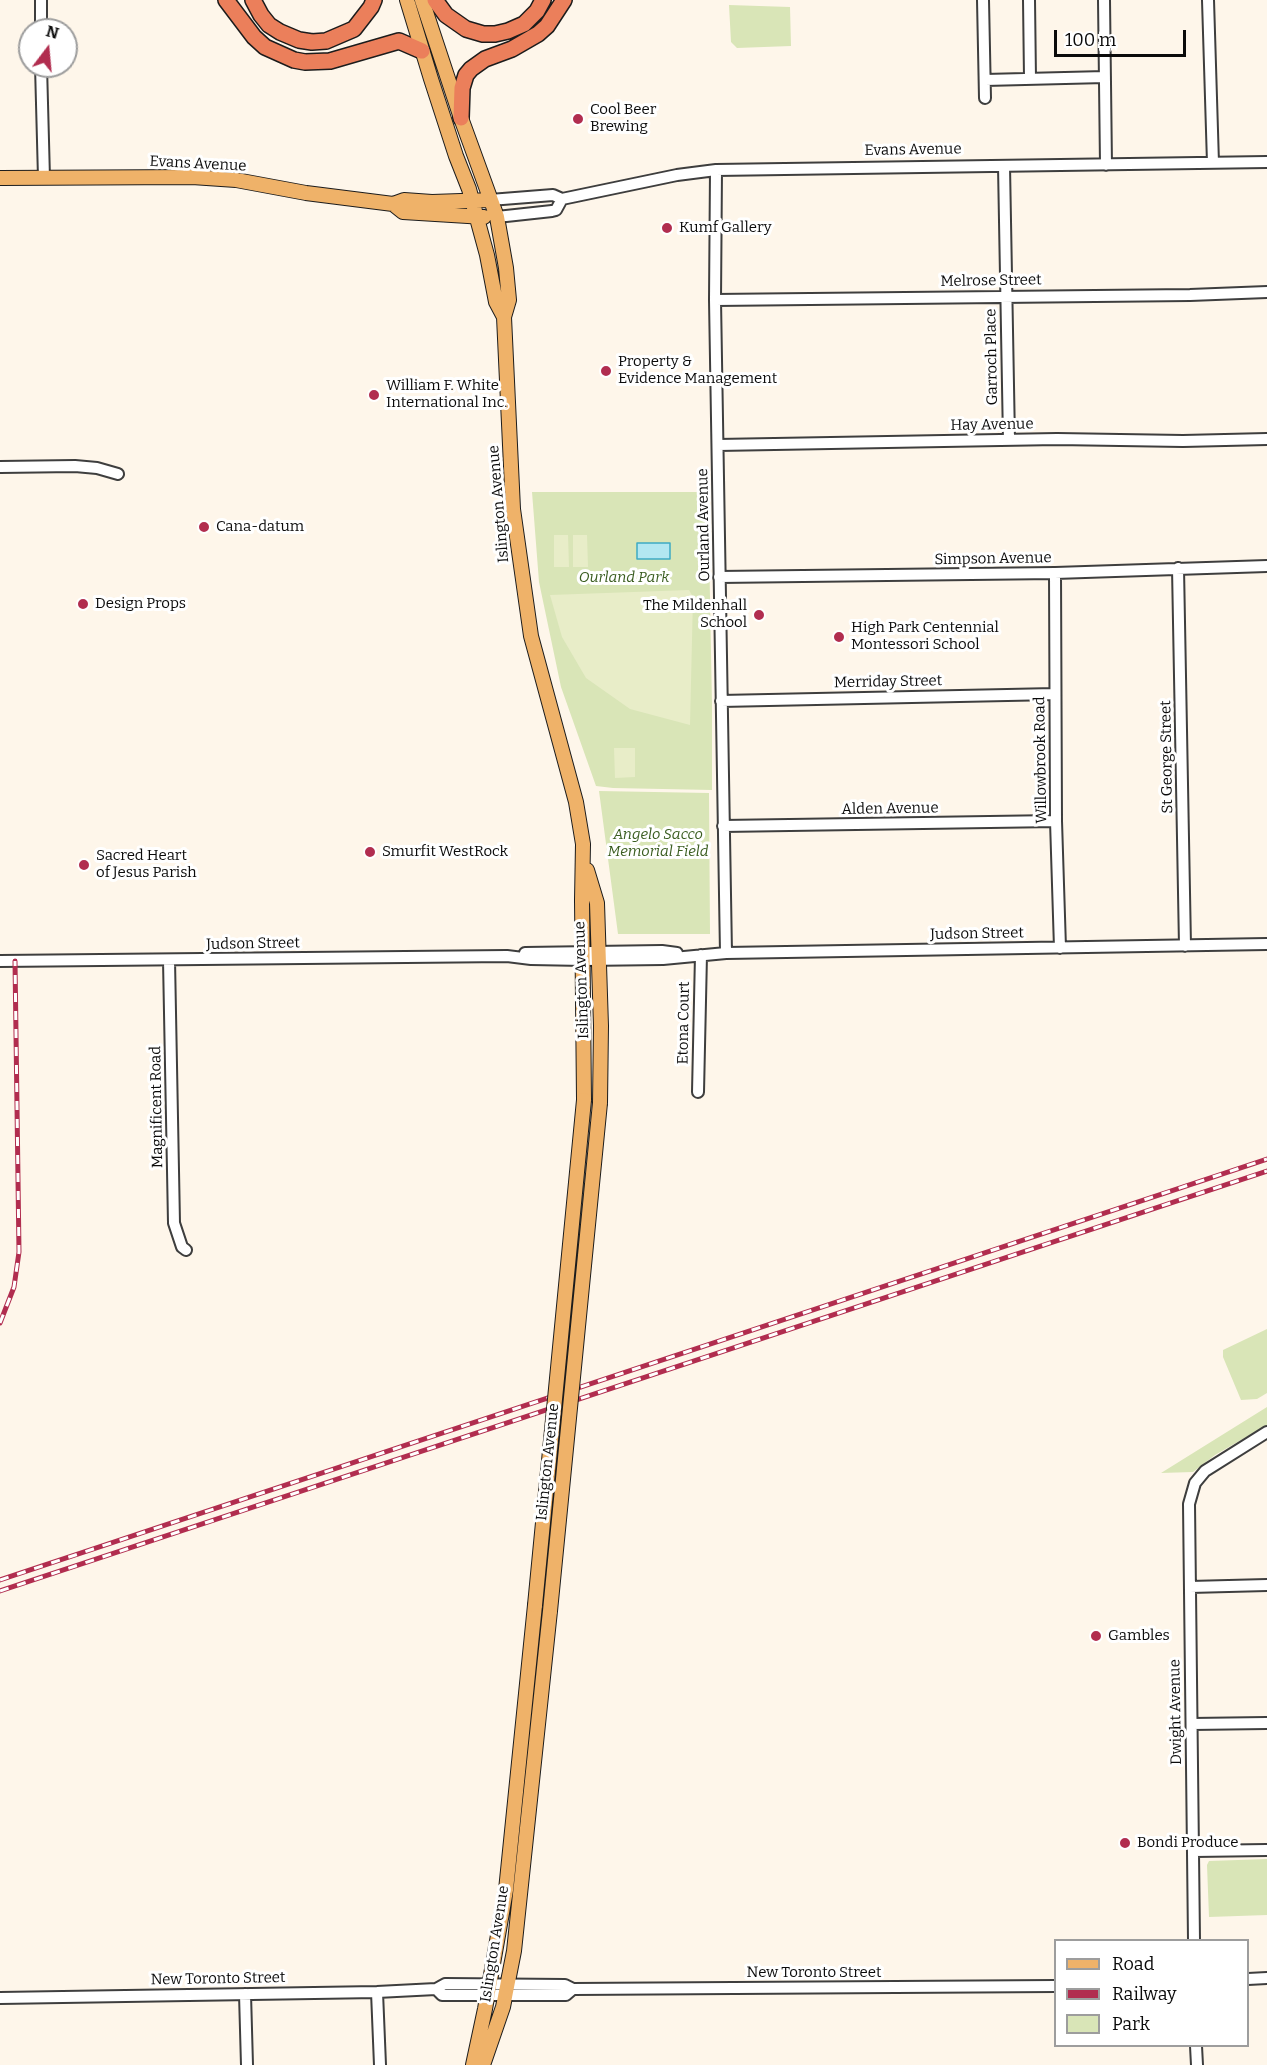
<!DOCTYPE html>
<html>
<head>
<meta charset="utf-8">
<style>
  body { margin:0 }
  #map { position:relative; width:1267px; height:2065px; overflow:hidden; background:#fef6ea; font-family:Bitter,serif }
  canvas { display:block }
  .legend { position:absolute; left:1054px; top:1939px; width:195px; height:108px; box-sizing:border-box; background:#fff; border:2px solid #9d9d9d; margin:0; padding:8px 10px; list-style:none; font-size:18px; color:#0b0b0b }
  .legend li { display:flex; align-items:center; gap:12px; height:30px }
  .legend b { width:30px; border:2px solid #9d9d9d }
  .north { position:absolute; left:18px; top:18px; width:60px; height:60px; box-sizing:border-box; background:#fff; border:2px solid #9d9d9d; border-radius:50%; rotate:16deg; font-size:16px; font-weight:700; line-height:24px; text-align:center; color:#0b0b0b }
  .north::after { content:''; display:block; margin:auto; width:21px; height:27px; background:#b12d4f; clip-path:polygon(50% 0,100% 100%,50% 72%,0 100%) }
  .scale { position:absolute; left:1054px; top:30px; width:132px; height:27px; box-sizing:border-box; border:3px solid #0b0b0b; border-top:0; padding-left:8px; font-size:18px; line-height:21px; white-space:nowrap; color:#0b0b0b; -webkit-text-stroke:4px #fff; paint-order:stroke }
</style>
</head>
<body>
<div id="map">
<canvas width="1267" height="2065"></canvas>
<ul class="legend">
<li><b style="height:8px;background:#efb269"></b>Road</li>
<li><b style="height:8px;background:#b12d4f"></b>Railway</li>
<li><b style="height:16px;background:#d9e5b7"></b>Park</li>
</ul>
<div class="north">N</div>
<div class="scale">100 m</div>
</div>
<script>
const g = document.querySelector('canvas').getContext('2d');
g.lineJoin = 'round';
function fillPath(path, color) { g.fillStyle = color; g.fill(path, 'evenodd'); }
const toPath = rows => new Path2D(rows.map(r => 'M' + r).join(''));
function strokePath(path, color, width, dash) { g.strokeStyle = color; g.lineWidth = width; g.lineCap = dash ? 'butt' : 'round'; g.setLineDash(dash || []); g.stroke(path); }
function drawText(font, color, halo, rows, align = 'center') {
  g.font = font + ' Bitter,serif'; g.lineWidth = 6; g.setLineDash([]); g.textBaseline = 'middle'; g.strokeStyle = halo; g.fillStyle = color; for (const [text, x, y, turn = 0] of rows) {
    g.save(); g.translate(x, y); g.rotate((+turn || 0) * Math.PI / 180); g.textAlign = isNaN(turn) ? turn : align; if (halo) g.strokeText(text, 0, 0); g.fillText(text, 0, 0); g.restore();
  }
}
fillPath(toPath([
  [729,5,790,7,791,46,737,48,731,42],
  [532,492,708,492,712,705,712,790,613,788,596,786,561,687,539,582],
  [599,791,709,793,710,934,618,934],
  [1267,1329,1267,1393,1257,1399,1241,1400,1223,1357,1223,1350],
  [1267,1407,1267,1425,1215,1455,1193,1472,1161,1473],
  [1267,1859,1267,1915,1209,1917,1207,1865,1209,1861]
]), '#d9e5b7');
fillPath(toPath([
  [554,535,568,535,569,567,554,567],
  [573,535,587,535,588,567,573,567],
  [689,590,693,597,690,725,630,709,586,678,562,637,550,595],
  [614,748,635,748,635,777,615,778]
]), '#e8edc8');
const water = toPath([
  [637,543,670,543,670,559,637,559,637,543]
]);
fillPath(water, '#b2e7f1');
strokePath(water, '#3eabc4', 1.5);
const minor = toPath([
  [41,0,41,30],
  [983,0,985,98],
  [1029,0,1030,78],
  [1104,0,1106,165],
  [1208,0,1213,163],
  [41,66,44,178],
  [985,80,1105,77],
  [1004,166,1009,440],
  [716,170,715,300,726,953],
  [490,200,553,195,562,199,677,175,716,170,1267,162],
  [497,217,552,211,556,210,562,199],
  [715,300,1190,295,1267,292],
  [718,445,1057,439,1183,441,1267,439],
  [0,467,75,466,97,468,118,474],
  [1178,568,1185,946],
  [1055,573,1056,821,1060,948],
  [719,577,1055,573,1267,566],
  [721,701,1055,694],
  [723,826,1056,821],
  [525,953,662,951,677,953],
  [169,960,174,1223,182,1247,186,1250],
  [0,961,507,956,531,959,584,960,663,959,726,953,1267,944],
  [698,1092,701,955],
  [1190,1587,1267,1585],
  [1192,1724,1267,1723],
  [1194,1851,1267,1850],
  [1194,1940,1189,1504,1195,1483,1205,1471,1267,1432],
  [1248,1979,1267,1978],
  [436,1989,442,1995,566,1995,573,1989],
  [377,1992,380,2065],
  [245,1994,247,2065],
  [0,1998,377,1992,436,1989,445,1984,565,1985,573,1989,1056,1986],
  [1196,2046,1197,2065]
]);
const major = toPath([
  [407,0,431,79,456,156,469,189,487,255,496,302,504,317],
  [422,0,461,118,497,217,506,268,509,300,504,317,513,509,531,636,576,802,583,844,582,900,584,1100],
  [0,178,192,177,236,180,306,193,393,204,404,200,432,202,490,200],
  [393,204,403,212,484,217],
  [587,870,597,903,601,1026,600,1103],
  [473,2065,485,2009,506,1890,535,1605],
  [483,2065,503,2007,514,1951,550,1611]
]);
const highway = toPath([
  [226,0,254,37,265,47,294,60,305,62,330,61,399,41,422,51],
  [253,0,261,15,269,25,280,32,299,40,312,42,326,41,354,29,371,7,374,0],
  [435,0,446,15,466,29,483,34,495,34,508,31,524,24,537,11,543,0],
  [461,118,462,88,466,75,471,69,485,59,512,49,538,34,547,26,564,0]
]);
strokePath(minor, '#3e3e3e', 14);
strokePath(major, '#1c1c1c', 16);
strokePath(highway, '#1c1c1c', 18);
strokePath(minor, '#fff', 10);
strokePath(major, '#efb269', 14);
strokePath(highway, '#eb7f5b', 15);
const rail = toPath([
  [0,1323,14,1287,19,1252,15,961],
  [0,1580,1267,1159],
  [0,1591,1267,1171]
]);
strokePath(rail, '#b12d4f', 5);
strokePath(rail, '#fff', 3, [9]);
const majorBridge = toPath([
  [535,1605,584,1100],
  [550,1611,600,1103]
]);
strokePath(majorBridge, '#1c1c1c', 16, []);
strokePath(majorBridge, '#efb269', 14);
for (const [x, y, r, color] of [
  [578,119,6,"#b12d4f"],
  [667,228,6,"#b12d4f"],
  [606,371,6,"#b12d4f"],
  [374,395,6,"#b12d4f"],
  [204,527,6,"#b12d4f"],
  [83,604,6,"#b12d4f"],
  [759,615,6,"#b12d4f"],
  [839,637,6,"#b12d4f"],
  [370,852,6,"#b12d4f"],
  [84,865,6,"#b12d4f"],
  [1096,1636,6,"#b12d4f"],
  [1125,1843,6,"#b12d4f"]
]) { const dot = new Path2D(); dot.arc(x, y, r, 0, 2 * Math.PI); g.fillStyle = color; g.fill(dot); strokePath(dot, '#fff', 2); }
drawText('15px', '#0b0b0b', '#fff', [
  ["Cool Beer",590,110],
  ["Brewing",590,127],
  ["Kumf Gallery",679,228],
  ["Property &",618,362],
  ["Evidence Management",618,379],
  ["William F. White",386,386],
  ["International Inc.",386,403],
  ["Cana-datum",216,527],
  ["Design Props",95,604],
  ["The Mildenhall",747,606,"right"],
  ["School",747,623,"right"],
  ["High Park Centennial",851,628],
  ["Montessori School",851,645],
  ["Smurfit WestRock",382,852],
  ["Sacred Heart",96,856],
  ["of Jesus Parish",96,873],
  ["Gambles",1108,1636],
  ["Bondi Produce",1137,1843]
], 'left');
drawText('15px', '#0b0b0b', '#fff', [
  ["Evans Avenue",913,150,-1],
  ["Evans Avenue",198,164,3],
  ["Melrose Street",991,281,-1],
  ["Garroch Place",992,357,-91],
  ["Hay Avenue",992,425,-1],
  ["Islington Avenue",499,504,-95],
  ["Ourland Avenue",704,525,-91],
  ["Simpson Avenue",993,559,-1],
  ["Merriday Street",888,682,-1],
  ["St George Street",1167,757,-91],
  ["Willowbrook Road",1041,760,-91],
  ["Alden Avenue",890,809,-1],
  ["Judson Street",977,934,-1],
  ["Judson Street",253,944,-1],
  ["Islington Avenue",582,980,-92],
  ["Etona Court",684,1023,-89],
  ["Magnificent Road",157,1107,-91],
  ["Islington Avenue",548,1462,-84],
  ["Dwight Avenue",1176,1712,-91],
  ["Islington Avenue",495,1944,-81],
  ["New Toronto Street",814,1973],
  ["New Toronto Street",218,1979,-1]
]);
drawText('italic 15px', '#3a5d20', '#fff', [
  ["Ourland Park",624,578],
  ["Angelo Sacco",658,835],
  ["Memorial Field",658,852]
]);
</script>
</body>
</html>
